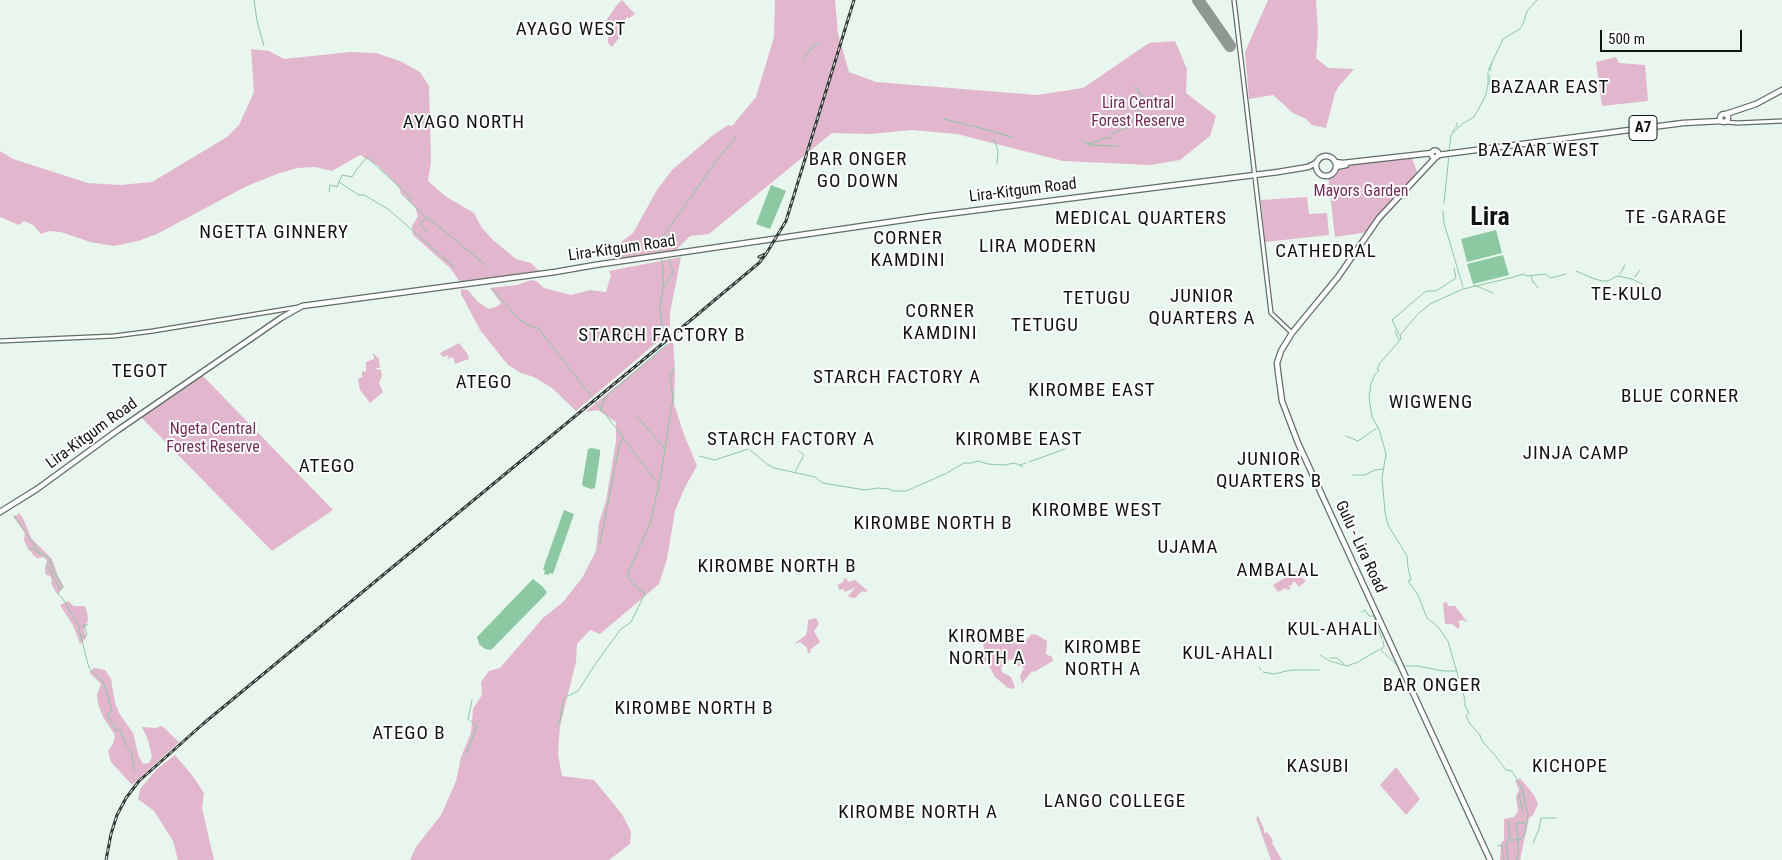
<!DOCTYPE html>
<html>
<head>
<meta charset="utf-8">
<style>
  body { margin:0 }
  #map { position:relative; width:1782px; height:860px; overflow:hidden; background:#e8f6ed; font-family:"Roboto Condensed",sans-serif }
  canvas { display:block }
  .scale { position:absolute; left:1600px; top:30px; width:142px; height:22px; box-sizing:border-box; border:2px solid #111512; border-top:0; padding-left:6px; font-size:15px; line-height:18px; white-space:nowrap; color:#111512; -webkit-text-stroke:4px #fff; paint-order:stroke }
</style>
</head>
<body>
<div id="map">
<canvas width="1782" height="860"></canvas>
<div class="scale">500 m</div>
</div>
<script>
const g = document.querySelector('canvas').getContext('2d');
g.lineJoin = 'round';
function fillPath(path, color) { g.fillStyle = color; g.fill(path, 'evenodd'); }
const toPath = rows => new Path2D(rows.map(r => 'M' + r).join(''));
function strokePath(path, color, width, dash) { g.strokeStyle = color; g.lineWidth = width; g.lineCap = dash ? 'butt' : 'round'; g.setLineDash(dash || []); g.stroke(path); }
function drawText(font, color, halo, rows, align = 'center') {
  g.font = font + ' "Roboto Condensed",sans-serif'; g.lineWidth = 4; g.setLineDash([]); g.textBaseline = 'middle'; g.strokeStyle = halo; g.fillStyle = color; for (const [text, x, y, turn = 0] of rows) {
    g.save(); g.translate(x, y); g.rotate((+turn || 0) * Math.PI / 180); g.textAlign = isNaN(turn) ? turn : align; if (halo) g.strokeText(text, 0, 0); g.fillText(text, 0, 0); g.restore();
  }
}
fillPath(toPath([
  [622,0,635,14,628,19,628,17,625,19,622,34,612,47,608,43,608,36,604,24,616,6],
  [775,0,835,0,838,34,849,72,876,82,1037,95,1083,88,1149,43,1175,41,1187,69,1186,93,1216,116,1210,136,1180,160,1151,165,1063,161,957,134,912,130,870,134,832,133,709,234,690,236,675,251,614,259,612,253,616,246,633,233,657,190,672,170,712,136,728,125,732,126,756,97,774,37],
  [1268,0,1316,0,1318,32,1316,58,1328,68,1354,69,1339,86,1335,93,1326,128,1312,125,1306,119,1293,113,1273,95,1249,99,1245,52],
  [251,49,269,51,284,59,350,52,376,53,400,61,420,72,429,86,431,162,428,181,445,196,474,213,482,228,493,240,516,259,531,263,539,271,460,282,450,268,413,235,412,226,418,216,415,207,401,194,399,187,377,165,360,155,332,171,315,167,297,168,277,174,247,186,157,234,138,241,114,246,90,242,61,232,49,231,41,234,33,225,24,221,19,225,0,217,0,151,13,159,88,183,120,185,152,182,227,137,239,125,254,92],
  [1616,57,1619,63,1645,65,1648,101,1602,106,1596,62],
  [1411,155,1418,175,1368,232,1335,237,1328,175,1333,173,1336,165],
  [1307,197,1309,214,1327,213,1329,235,1265,242,1261,200],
  [681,257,670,313,670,331,576,411,552,388,534,377,521,373,508,365,480,330,461,294,461,289,468,290,478,302,489,309,498,306,501,303,490,288,517,285,531,280,536,281,544,288,571,295,590,290,606,292,611,275,609,271],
  [673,340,675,372,674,404,683,432,697,466,685,487,675,511,667,559,659,584,600,634,590,630,577,644,576,662,560,726,558,754,562,776,594,780,622,814,631,832,630,844,609,860,410,860,416,847,441,815,456,781,461,757,471,733,473,709,482,695,481,682,489,671,500,668,543,618,563,602,582,578,596,551,599,523,606,501,616,441,616,422,598,410,585,412],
  [459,343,467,353,469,359,455,364,453,357,448,359,447,358,449,357,448,355,443,357,440,353],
  [373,353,379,359,380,368,375,368,376,369,381,370,382,376,379,383,383,392,370,403,360,390,358,379,362,377,362,371,366,372,366,362,374,359],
  [202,375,333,510,272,551,141,417],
  [18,512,23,518,31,538,52,559,58,576,64,587,57,594,51,583,52,580,50,576,46,575,45,568,47,561,44,557,37,558,34,556,27,547,24,540,25,533,13,516,18,515],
  [1301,568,1305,575,1303,574,1301,577,1306,581,1299,587,1294,581,1292,585,1289,586,1291,589,1287,590,1286,588,1278,592,1273,585],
  [846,577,848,582,855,580,868,591,865,592,862,591,855,598,852,598,848,596,855,588,844,592,844,589,839,590,838,584,842,583],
  [68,601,74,606,85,606,87,612,88,620,84,630,86,638,80,644,73,625,60,605],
  [1447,602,1448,606,1455,606,1468,623,1463,620,1458,621,1460,625,1458,629,1452,624,1445,624,1443,603],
  [816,618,819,624,814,631,820,642,811,649,810,653,808,653,807,648,804,645,800,642,796,644,795,643,805,636,807,632,808,620],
  [1013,633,1016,633,1026,640,1032,634,1037,635,1047,641,1046,654,1052,657,1053,661,1034,672,1032,671,1022,684,1020,676,1024,668,1022,666,1018,666,1012,659,1009,660,1001,668,1002,672,1011,677,1015,687,1012,689,1008,688,995,677,988,664,975,658,984,649,983,643,990,636,995,635,1007,638,1011,637],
  [94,668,105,670,111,679,115,703,119,713,133,733,139,757,143,764,149,763,152,757,148,740,142,727,155,728,162,726,179,742,132,785,111,762,108,751,113,744,115,735,103,717,98,704,97,695,101,684,89,672],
  [175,755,192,775,204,793,202,808,214,860,178,860,173,841,154,811,138,799,140,789,157,769],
  [1396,767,1420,799,1406,815,1380,785],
  [1520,778,1534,795,1538,804,1533,815,1529,818,1520,860,1500,860,1501,843,1504,840,1504,819,1514,817,1518,811,1516,796,1519,790,1515,781],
  [1258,816,1264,829,1264,833,1267,832,1273,840,1272,843,1282,860,1271,860,1256,818]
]), '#e2b7ce');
fillPath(toPath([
  [771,185,786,191,770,229,756,224],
  [1496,230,1502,253,1467,262,1461,239],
  [1503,255,1509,275,1473,284,1467,264],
  [592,448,600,450,600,454,595,488,591,489,583,486,582,484,588,449],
  [564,510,574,514,553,574,549,573,549,575,544,574,545,571,543,569],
  [533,579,542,586,547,592,546,594,491,650,485,649,479,644,477,637]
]), '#8cc8a2');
strokePath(toPath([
  [254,0,257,21,264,46],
  [804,59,811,48,818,44],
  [1488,71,1503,39,1520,29,1523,24,1527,11,1537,0],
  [1490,71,1492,62],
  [1489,84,1490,75],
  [944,119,970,126],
  [973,126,1012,137],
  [1452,132,1457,126,1457,123],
  [994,139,998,151,997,164],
  [1082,140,1089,145,1118,146],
  [1087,144,1098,141,1104,138,1110,138,1112,134,1129,127,1142,103,1142,97,1135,86],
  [1449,151,1451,135,1462,124,1474,117,1485,97,1488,85,1488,73],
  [339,182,359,195,364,195,388,209,454,267],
  [329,192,330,185,337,187,342,175,352,177,357,169,367,157,411,198,409,201,427,218,420,224,428,233],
  [1444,203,1449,155],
  [1443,211,1444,223,1463,287],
  [428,218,487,266],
  [659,253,657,245,717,160,736,137],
  [661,258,663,263,663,286],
  [1576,271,1592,278,1602,281,1608,281,1617,276,1632,279,1642,284],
  [1620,274,1625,265],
  [1531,276,1533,283],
  [1635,277,1640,270],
  [1533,281,1538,288],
  [1474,285,1493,293],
  [492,289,520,320,530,326,538,328,623,437,619,447,600,543],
  [1395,331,1399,340],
  [1399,334,1392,320,1426,291,1436,291,1456,278,1454,268],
  [601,410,605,398,610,393,666,345,663,340,660,305,663,288,673,272,669,259],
  [636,415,664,448],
  [1346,436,1358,441,1377,428],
  [623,438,659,485],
  [750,450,767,464,774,468,815,477,823,483,865,490,878,488,890,489,892,491,906,491,945,474,964,463,971,463,978,461,988,464,1004,465,1015,463,1023,467],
  [699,456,715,460,748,449],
  [1029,462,1065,449],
  [1020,465,1026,463],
  [795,472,804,455,799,451],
  [1353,475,1365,475,1375,470,1384,469],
  [14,516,36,548,40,553,50,559,53,570,63,587,61,589],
  [28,550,32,548,40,554,41,554],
  [51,561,47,565,60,589,58,594,63,599,80,628,79,629,89,668,104,683,112,711,108,713,108,716,116,730,120,730,126,746,132,753,134,771],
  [1362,612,1365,610,1369,616,1374,616,1382,639],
  [82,627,88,624],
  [82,638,87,635,84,625],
  [1383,641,1384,646,1381,650,1384,653],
  [1385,654,1397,665],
  [1320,655,1330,661,1347,666,1358,662,1380,649],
  [1330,658,1337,658,1344,664],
  [1404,666,1417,666,1443,671,1456,671],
  [1259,667,1261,670],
  [1263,672,1274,674,1291,670,1319,670],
  [557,725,560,720,563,701,566,697,578,691,594,666,620,630,631,622,645,593,637,588,628,577,628,573,650,523,659,485,673,399,670,373,673,373,673,368],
  [466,754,477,726,468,719,472,700],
  [1523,812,1519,795,1523,793],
  [1508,820,1510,837,1506,845,1508,860],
  [1518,839,1516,823,1525,823],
  [1508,840,1517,840],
  [1533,843,1539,829,1541,818,1556,818],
  [1498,846,1502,845,1504,860],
  [1516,860,1519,853,1518,850,1518,839,1521,839,1525,833,1528,815,1522,788,1512,771,1506,770,1494,754,1482,741,1480,735,1470,724,1466,716,1469,713,1465,706,1465,700,1448,641,1438,627,1427,618,1418,595,1408,581,1411,580,1408,568,1407,556,1388,525,1385,512,1382,478,1386,454,1379,429,1372,417,1369,397,1371,384,1375,374,1379,370,1377,369,1380,363,1401,339,1400,335,1418,314,1430,304,1463,289,1514,277,1523,274,1527,276,1546,274,1551,278,1566,274]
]), '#8cc8a2', 1);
strokePath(toPath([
  [1198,0,1230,46]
]), '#8f9992', 12);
const secondary = toPath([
  [1234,0,1271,313,1292,333],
  [1726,122,1737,123,1782,121],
  [0,341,114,336,153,331,299,307]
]);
const primary = toPath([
  '1720 118a4 4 0 1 1 8 0a4 4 0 1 1-8 0Z',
  [1726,114,1756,104,1782,90],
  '1431.5 154a3.5 3.5 0 1 1 7 0a3.5 3.5 0 1 1-7 0Z',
  [1438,155,1683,123,1721,121],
  '1316 166a10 10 0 1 1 20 0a10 10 0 1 1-20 0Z',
  [1436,157,1379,218,1338,277,1292,333,1281,351,1277,363,1278,372,1282,401,1298,443,1490,860],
  [1335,162,1343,163,1432,153],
  [1336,167,1346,165],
  [0,512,37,489,118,430,281,318,302,306,555,272,595,265,931,216,1278,172,1308,167,1316,163]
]);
strokePath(secondary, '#616d65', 5.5);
strokePath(primary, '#616d65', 7);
strokePath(secondary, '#fff', 3);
strokePath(primary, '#fff', 4.5);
const rail = toPath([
  [759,257,766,254,786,221,854,0],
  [106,860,111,834,117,815,126,798,139,781,204,723,631,370,759,263,766,254]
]);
strokePath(rail, '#363c38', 3);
strokePath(rail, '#fff', 1, [4]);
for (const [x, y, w] of [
  [1643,128,28]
]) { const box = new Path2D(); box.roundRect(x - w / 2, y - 12.5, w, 25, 4); g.fillStyle = '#fff'; g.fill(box); strokePath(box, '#111512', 1); }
drawText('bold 15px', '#111512', null, [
  ["A7",1643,128]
]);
drawText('16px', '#732c58', '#fff', [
  ["Lira Central",1138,104],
  ["Forest Reserve",1138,122],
  ["Mayors Garden",1361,192],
  ["Ngeta Central",213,430],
  ["Forest Reserve",213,448]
]);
drawText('16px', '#111512', '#fff', [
  ["Lira-Kitgum Road",1023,191,-7],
  ["Lira-Kitgum Road",622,249,-8],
  ["Lira-Kitgum Road",92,434,-36],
  ["Gulu - Lira Road",1360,547,65]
]);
g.letterSpacing = '1px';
drawText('19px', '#111512', '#fff', [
  ["AYAGO WEST",571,30],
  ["BAZAAR EAST",1550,88],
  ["AYAGO NORTH",464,123],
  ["BAZAAR WEST",1539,151],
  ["BAR ONGER",858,160],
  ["GO DOWN",858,182],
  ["TE -GARAGE",1676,218],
  ["MEDICAL QUARTERS",1141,219],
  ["NGETTA GINNERY",274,233],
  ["CORNER",908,239],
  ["KAMDINI",908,261],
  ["LIRA MODERN",1038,247],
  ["CATHEDRAL",1326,252],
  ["TE-KULO",1627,295],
  ["JUNIOR",1202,297],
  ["QUARTERS A",1202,319],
  ["TETUGU",1097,299],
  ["CORNER",940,312],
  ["KAMDINI",940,334],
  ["TETUGU",1045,326],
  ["STARCH FACTORY B",662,336],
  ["TEGOT",140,372],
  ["STARCH FACTORY A",897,378],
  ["ATEGO",484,383],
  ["KIROMBE EAST",1092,391],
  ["BLUE CORNER",1680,397],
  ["WIGWENG",1431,403],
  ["STARCH FACTORY A",791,440],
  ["KIROMBE EAST",1019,440],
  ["JINJA CAMP",1576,454],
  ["JUNIOR",1269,460],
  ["QUARTERS B",1269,482],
  ["ATEGO",327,467],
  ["KIROMBE WEST",1097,511],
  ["KIROMBE NORTH B",933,524],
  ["UJAMA",1188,548],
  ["KIROMBE NORTH B",777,567],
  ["AMBALAL",1278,571],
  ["KUL-AHALI",1333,630],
  ["KIROMBE",987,637],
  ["NORTH A",987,659],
  ["KIROMBE",1103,648],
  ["NORTH A",1103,670],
  ["KUL-AHALI",1228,654],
  ["BAR ONGER",1432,686],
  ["KIROMBE NORTH B",694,709],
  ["ATEGO B",409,734],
  ["KASUBI",1318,767],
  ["KICHOPE",1570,767],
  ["LANGO COLLEGE",1115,802],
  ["KIROMBE NORTH A",918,813]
]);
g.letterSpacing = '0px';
drawText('bold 26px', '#111512', '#fff', [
  ["Lira",1490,218]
]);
</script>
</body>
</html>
